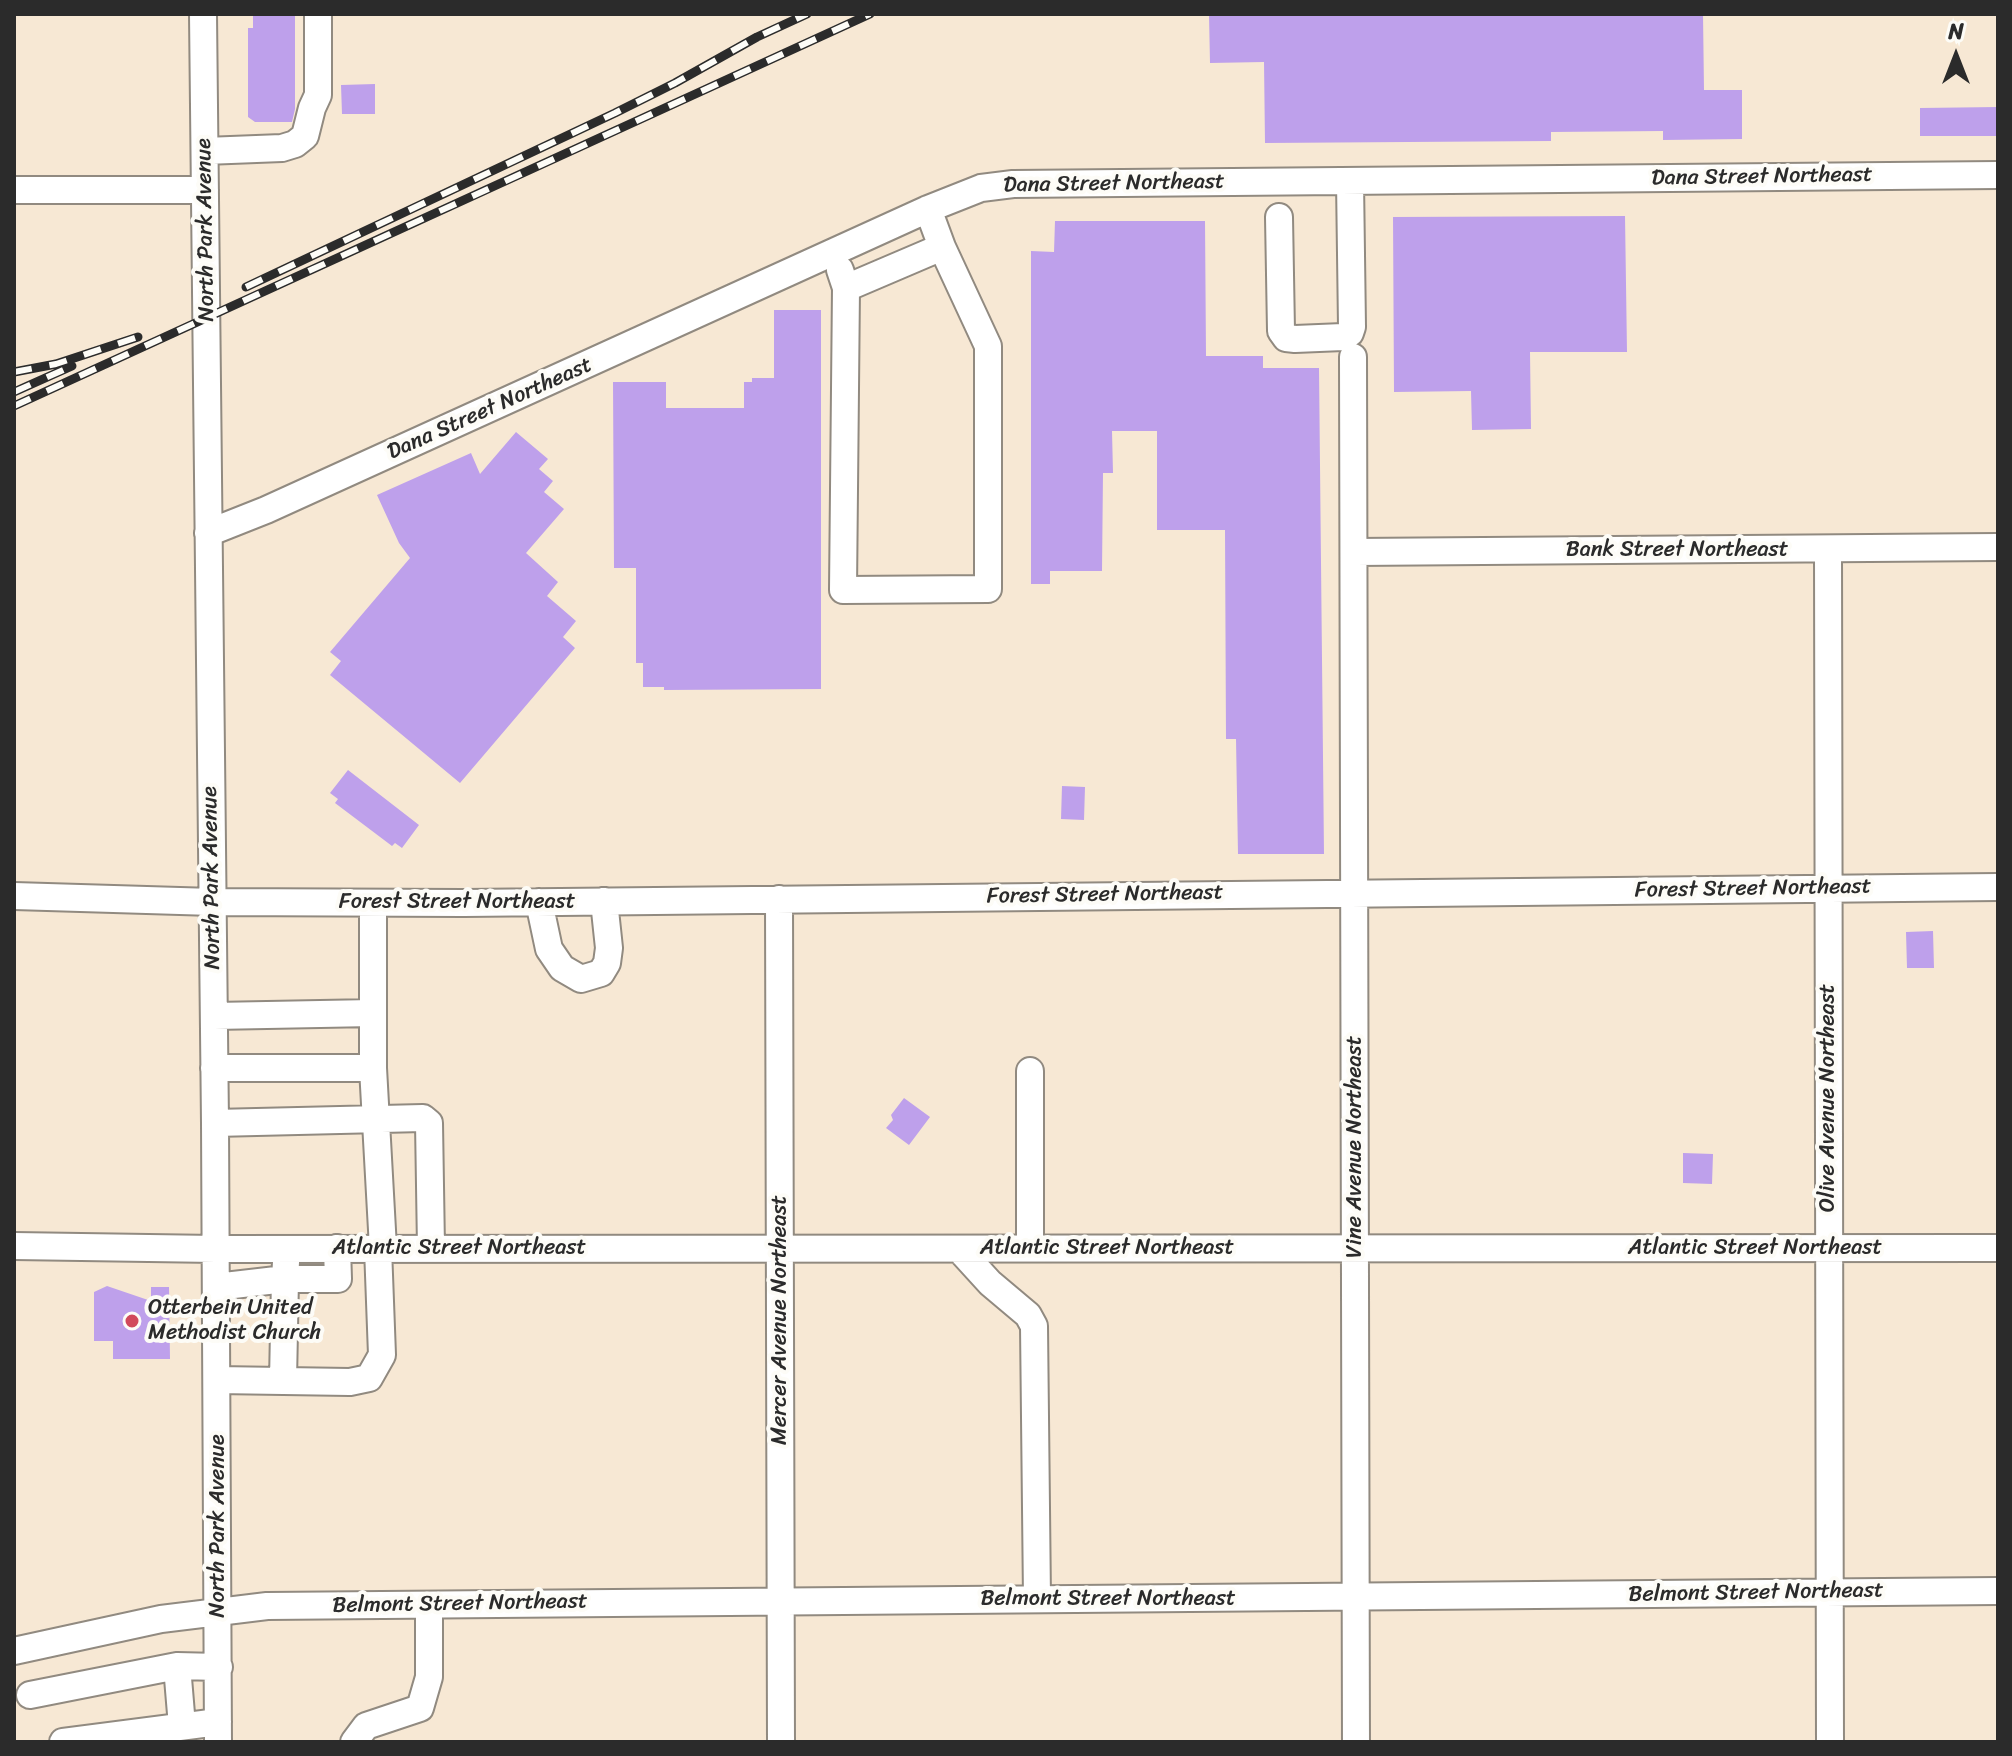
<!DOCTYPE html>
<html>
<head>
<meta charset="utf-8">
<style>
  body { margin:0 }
  #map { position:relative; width:2012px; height:1756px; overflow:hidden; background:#f7e8d4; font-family:Sriracha,sans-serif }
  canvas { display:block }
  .frame { position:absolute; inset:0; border:16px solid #2b2b2b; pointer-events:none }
  .north { position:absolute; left:1916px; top:16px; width:80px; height:80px; -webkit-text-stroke:6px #fdfcf7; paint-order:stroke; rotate:0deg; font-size:22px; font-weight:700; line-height:32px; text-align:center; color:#2b2b2b }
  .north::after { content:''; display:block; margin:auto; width:28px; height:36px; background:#2b2b2b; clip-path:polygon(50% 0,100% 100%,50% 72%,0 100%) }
</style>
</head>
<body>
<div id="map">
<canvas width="2012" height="1756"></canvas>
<div class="frame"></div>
<div class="north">N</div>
</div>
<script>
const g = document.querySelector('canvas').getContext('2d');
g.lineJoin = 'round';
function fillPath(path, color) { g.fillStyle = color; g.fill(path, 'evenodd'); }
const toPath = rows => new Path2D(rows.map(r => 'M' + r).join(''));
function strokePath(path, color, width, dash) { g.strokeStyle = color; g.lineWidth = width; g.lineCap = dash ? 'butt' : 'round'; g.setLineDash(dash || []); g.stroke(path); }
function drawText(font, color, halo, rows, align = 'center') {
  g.font = font + ' Sriracha,sans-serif'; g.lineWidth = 8; g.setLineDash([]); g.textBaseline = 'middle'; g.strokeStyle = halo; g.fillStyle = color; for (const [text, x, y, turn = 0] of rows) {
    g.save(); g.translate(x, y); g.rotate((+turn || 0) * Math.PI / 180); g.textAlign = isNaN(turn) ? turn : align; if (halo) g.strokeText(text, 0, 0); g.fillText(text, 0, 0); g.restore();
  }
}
fillPath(toPath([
  [253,14,295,14,295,109,292,122,255,122,248,117,248,28,253,28],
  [1209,14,1703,14,1704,90,1742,90,1742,139,1663,140,1663,131,1551,132,1551,141,1265,143,1264,62,1210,63],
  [375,84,375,114,342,114,341,85],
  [1998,107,1998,136,1920,136,1920,108],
  [1625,216,1627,352,1530,352,1531,429,1472,430,1471,391,1394,392,1393,217],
  [1055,221,1205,221,1206,356,1263,356,1263,368,1319,368,1324,854,1238,854,1236,739,1226,739,1225,530,1157,530,1157,431,1112,431,1113,473,1103,473,1102,571,1050,571,1050,584,1031,584,1031,251,1054,252],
  [774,310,821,310,821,689,664,690,664,687,643,687,643,663,636,663,636,568,614,568,613,382,666,382,666,408,744,408,744,382,752,382,752,378,774,378],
  [516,432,548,459,539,469,553,481,544,492,564,509,526,553,558,582,547,596,576,621,563,637,575,648,460,783,330,675,341,661,330,652,410,558,399,543,377,495,471,453,480,474],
  [348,770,419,825,402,848,395,843,392,846,335,803,338,799,330,793],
  [1062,786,1085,787,1084,820,1061,819],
  [1933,931,1934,968,1907,968,1906,932],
  [904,1098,930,1117,909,1145,886,1128,893,1120,891,1115],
  [1683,1153,1713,1154,1712,1184,1683,1183],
  [107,1286,151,1301,151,1287,169,1287,170,1359,113,1359,113,1341,94,1341,94,1292]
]), '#bea0eb');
const minor = toPath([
  [203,14,215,1123,218,1742],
  [205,151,282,148,295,144,305,136,312,108,318,95,318,14],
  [14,190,205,190],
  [1279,217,1281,331,1286,338,1295,339,1343,337,1350,333,1352,327,1350,181],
  [840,270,846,288,942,247,928,209],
  [846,288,843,590,988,589,988,346,942,247],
  [1353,357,1356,1742],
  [208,533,266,510,928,209,981,188,1013,184,1998,175],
  [1828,549,1830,1742],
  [1355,552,1998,547],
  [14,896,213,902,464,903,1998,887],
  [779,899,781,1742],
  [539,902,549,949,562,968,581,979,601,973,607,963,609,948,604,901],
  [373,903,373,1068,383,1248],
  [214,1016,373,1013],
  [214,1068,373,1068],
  [1030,1071,1030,1248],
  [215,1123,423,1118,429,1123,431,1248],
  [14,1246,216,1249,1998,1248],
  [959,1249,990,1283,1028,1315,1034,1326,1037,1599],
  [286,1262,285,1279,338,1279,337,1248],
  [216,1287,285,1279,283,1381],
  [217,1380,350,1382,369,1378,382,1355,378,1248],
  [14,1651,161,1619,267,1606,1998,1591],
  [30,1695,177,1666],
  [182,1726,177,1666,219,1667],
  [63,1742,218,1722],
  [354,1742,366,1726,420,1708,429,1677,429,1605]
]);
strokePath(minor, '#918a80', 30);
strokePath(minor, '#fff', 26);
const rail = toPath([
  [246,287,615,113,675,83,757,37,807,14],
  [14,372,56,364,138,337],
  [14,392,72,366],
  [14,406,870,14]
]);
strokePath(rail, '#2b2b2b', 9);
strokePath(rail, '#fdfcf7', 6, [18]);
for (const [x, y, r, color] of [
  [132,1321,8,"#d1495b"]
]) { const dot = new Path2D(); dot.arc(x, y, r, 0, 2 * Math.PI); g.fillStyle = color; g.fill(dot); strokePath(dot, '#fdfcf7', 3); }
drawText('22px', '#2b2b2b', '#fdfcf7', [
  ["Dana Street Northeast",1762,177,-1],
  ["Dana Street Northeast",1114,184,-1],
  ["North Park Avenue",206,230,-91],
  ["Dana Street Northeast",490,409,-24],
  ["Bank Street Northeast",1677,550],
  ["North Park Avenue",212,878,-91],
  ["Forest Street Northeast",1753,889,-1],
  ["Forest Street Northeast",1105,895,-1],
  ["Forest Street Northeast",457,902],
  ["Olive Avenue Northeast",1828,1098,-90],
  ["Vine Avenue Northeast",1355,1147,-90],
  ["Atlantic Street Northeast",459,1248],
  ["Atlantic Street Northeast",1107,1248],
  ["Atlantic Street Northeast",1755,1248],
  ["Mercer Avenue Northeast",780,1320,-90],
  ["North Park Avenue",218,1526,-90],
  ["Belmont Street Northeast",1756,1593,-1],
  ["Belmont Street Northeast",1108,1599],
  ["Belmont Street Northeast",460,1604,-1]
]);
drawText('22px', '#2b2b2b', '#fdfcf7', [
  ["Otterbein United",148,1308],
  ["Methodist Church",148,1333]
], 'left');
</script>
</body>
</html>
